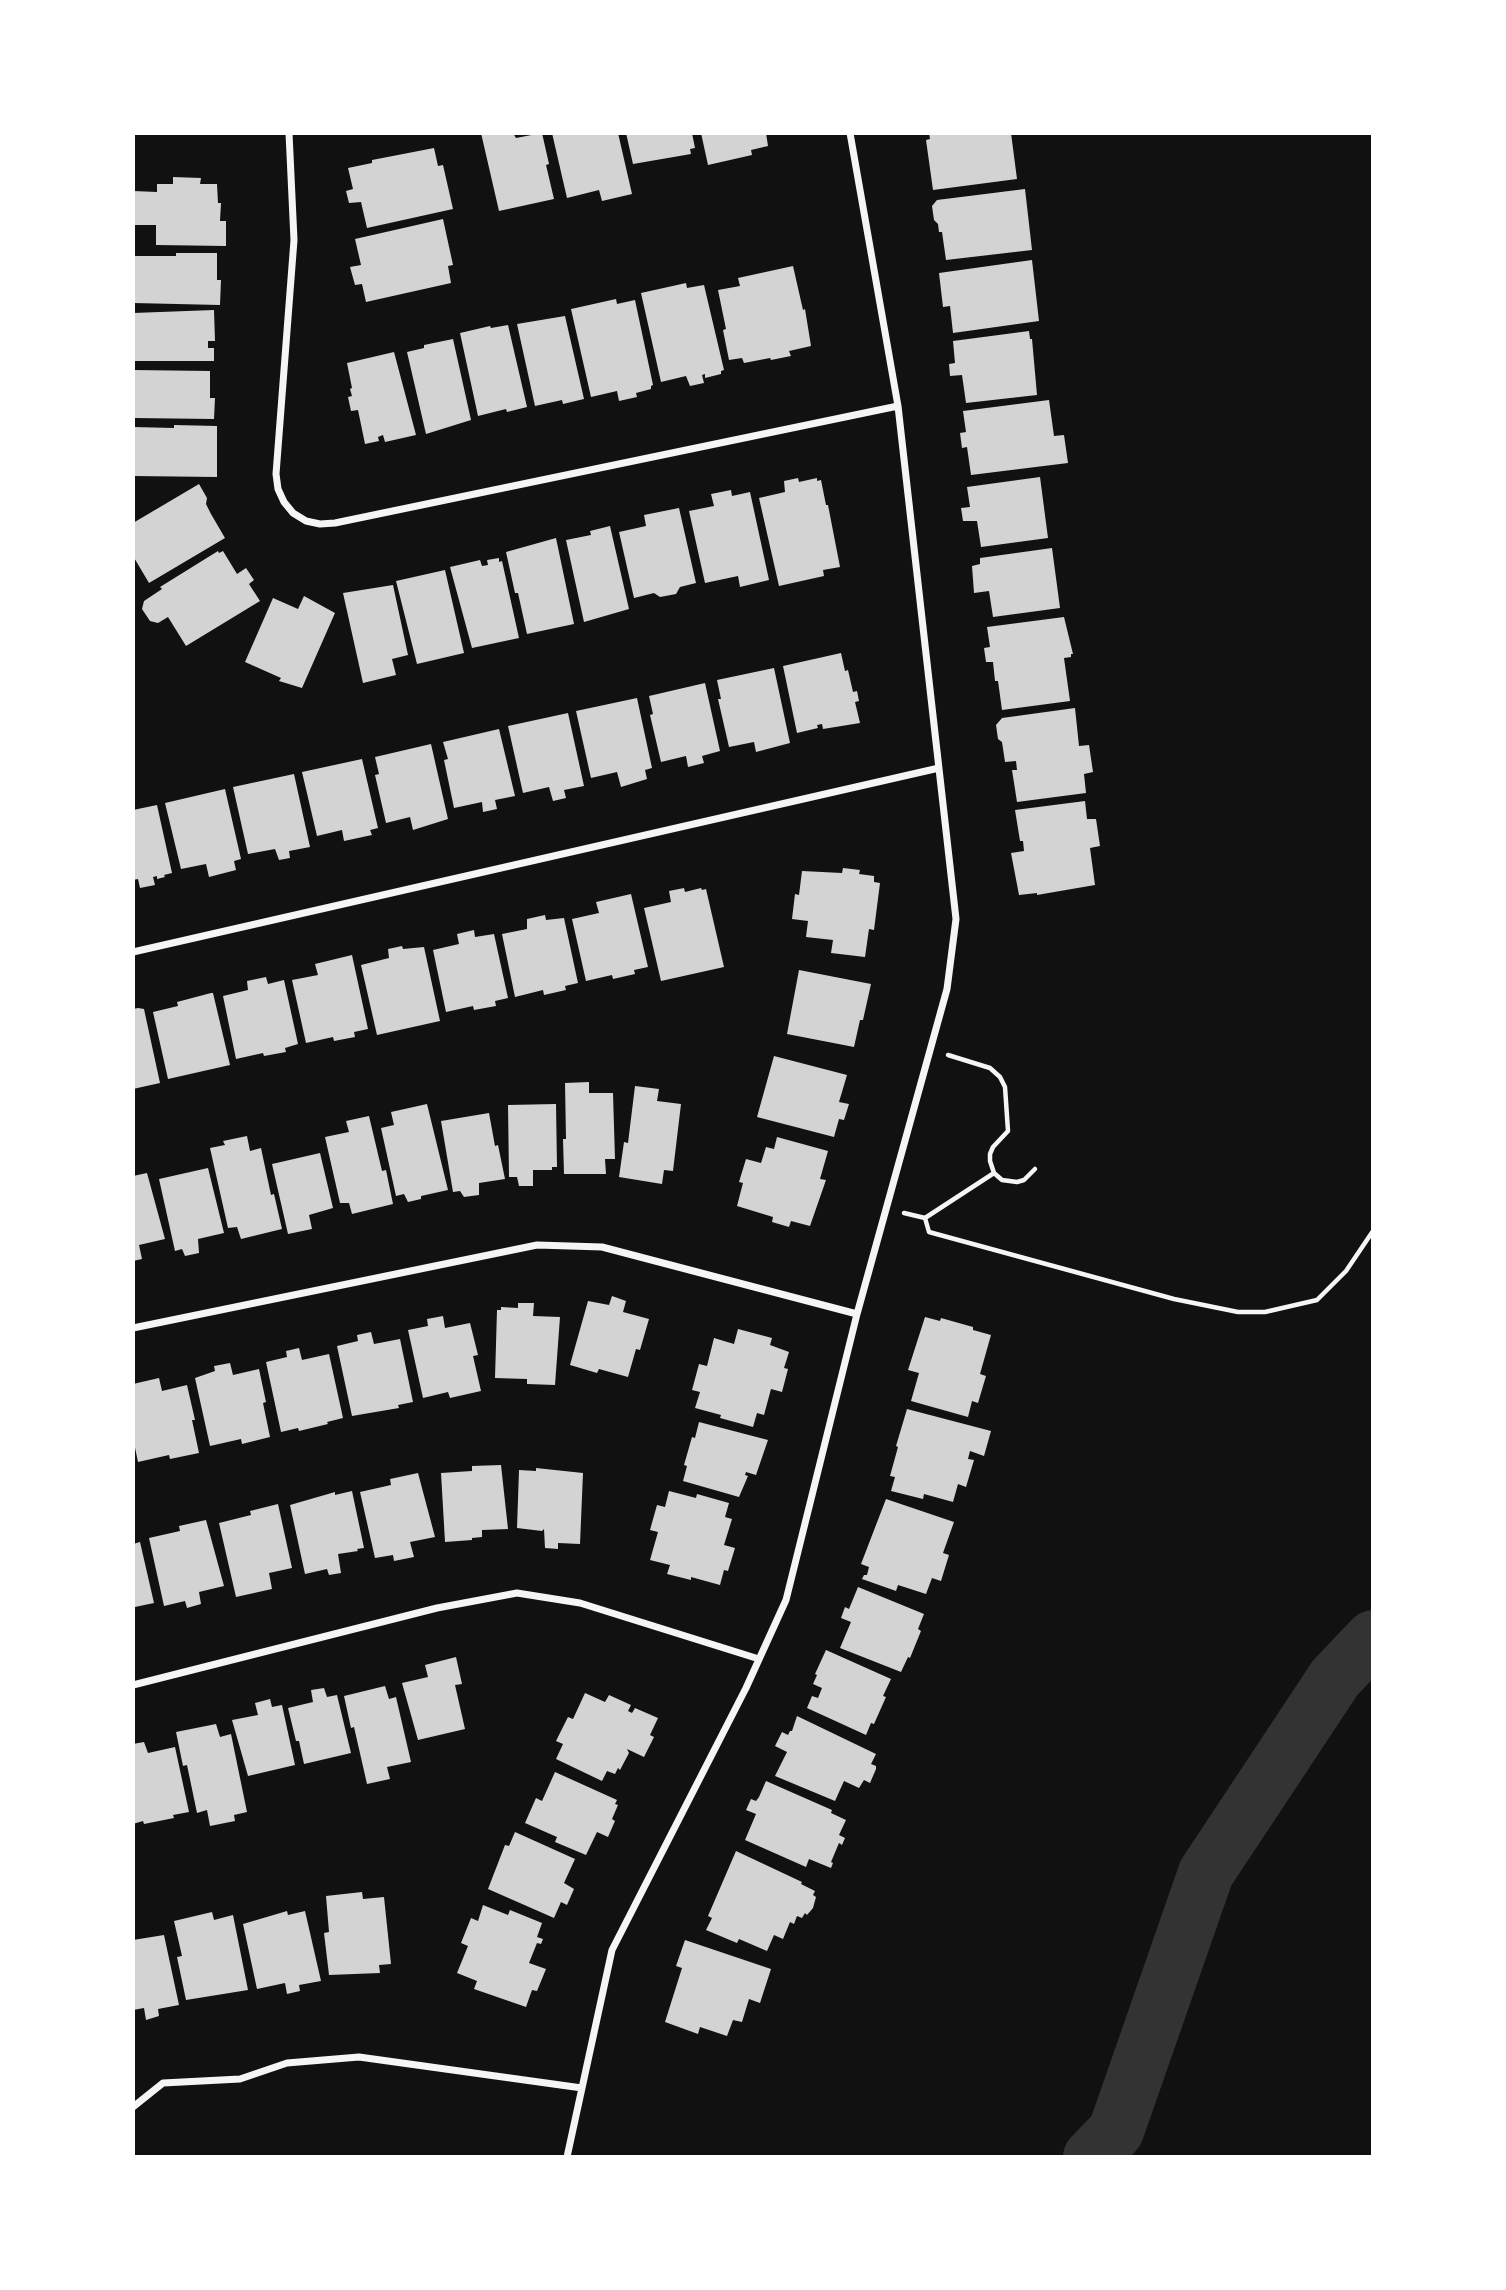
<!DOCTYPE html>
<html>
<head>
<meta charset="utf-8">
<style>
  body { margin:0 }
  #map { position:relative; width:1506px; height:2290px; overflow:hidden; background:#111; font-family:Figtree,sans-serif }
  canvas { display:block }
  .frame { position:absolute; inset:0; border:135px solid #fff; pointer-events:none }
</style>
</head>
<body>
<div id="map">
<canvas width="1506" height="2290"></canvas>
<div class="frame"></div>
</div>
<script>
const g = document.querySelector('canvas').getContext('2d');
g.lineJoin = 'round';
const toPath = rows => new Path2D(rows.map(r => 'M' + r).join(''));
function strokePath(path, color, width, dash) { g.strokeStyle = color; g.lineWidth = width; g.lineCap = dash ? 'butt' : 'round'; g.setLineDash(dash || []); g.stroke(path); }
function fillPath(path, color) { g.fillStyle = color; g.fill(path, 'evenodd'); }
strokePath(toPath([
  [1091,2157,1116,2131,1206,1873,1335,1678,1373,1638]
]), '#333', 56);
fillPath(toPath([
  [481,133,513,133,516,138,542,133,549,164,546,165,554,199,499,211],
  [552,133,618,133,632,194,602,201,599,190,567,198],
  [626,133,692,133,695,148,690,149,691,154,633,164],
  [701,133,766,133,768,146,751,150,752,155,708,165],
  [929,133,1011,133,1017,179,933,190,926,140,930,139],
  [434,148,438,166,443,165,453,209,367,228,361,202,349,203,346,191,353,189,348,168,372,163,372,160],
  [173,177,201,178,200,184,217,184,218,203,221,203,220,221,226,221,226,246,156,245,156,225,133,225,133,191,157,192,157,184,173,184],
  [1025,189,1032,250,946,260,942,232,939,232,938,224,934,220,932,206,937,200],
  [443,219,453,265,448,266,451,283,366,302,362,284,355,285,350,267,361,265,355,239],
  [176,253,217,253,217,280,221,280,220,305,133,303,133,256,176,256],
  [1032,260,1039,321,953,333,950,306,943,307,939,273],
  [793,266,803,310,805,309,811,346,789,351,791,356,771,360,770,358,744,363,742,358,729,360,723,330,726,329,718,290,740,286,738,278],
  [686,283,687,288,704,285,724,370,721,371,721,374,705,378,705,374,702,375,704,383,690,386,686,376,661,382,641,293],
  [616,299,617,304,635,300,653,385,651,386,651,389,636,393,637,397,619,401,617,391,591,397,571,309],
  [214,310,215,341,208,341,208,348,214,348,214,361,133,361,133,313],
  [565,316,584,399,563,404,562,400,535,406,517,324],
  [508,325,527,407,507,412,506,409,478,416,460,333,490,326,491,328],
  [1029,331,1030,339,1032,339,1037,395,966,403,962,375,950,376,949,364,955,363,953,341],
  [453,339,471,420,426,434,407,352,424,348,424,345],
  [394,352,416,435,385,442,383,435,378,437,379,441,365,444,358,410,351,411,348,397,352,396,350,389,352,388,347,363],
  [133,370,210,371,210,398,215,398,214,419,133,418],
  [1049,400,1054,436,1064,435,1068,463,971,475,967,447,962,448,960,433,966,432,963,411],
  [174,425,217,426,217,477,133,476,133,427,174,428],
  [1040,477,1048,538,981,547,977,521,963,521,961,508,970,507,967,487],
  [798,478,799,482,817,478,817,481,821,480,826,505,828,505,840,567,823,570,824,576,779,586,759,498,785,492,784,481],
  [199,484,207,498,206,504,211,514,225,538,149,583,133,556,133,523],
  [731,490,732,496,750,492,769,580,740,587,738,576,705,583,689,511,714,506,711,494],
  [679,508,696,583,680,587,676,594,660,597,654,593,634,598,619,532,646,526,644,515],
  [610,526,629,609,584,622,566,540,591,535,590,531],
  [556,538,574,624,527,634,518,593,515,593,506,552],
  [1052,548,1060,608,993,617,989,591,974,593,972,566,980,564,980,558],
  [218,551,219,553,223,551,237,574,246,568,254,580,249,584,260,601,186,646,168,617,158,623,150,621,142,609,144,601,162,589,160,587],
  [499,558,499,562,502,561,519,638,472,648,450,567,480,560,482,566,488,565,487,560],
  [445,570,464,653,417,664,396,581],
  [393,585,408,655,392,659,396,675,363,683,343,593],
  [304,596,335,613,302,688,279,681,281,678,245,662,273,598,298,609],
  [1064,617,1073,654,1071,654,1071,657,1064,658,1070,701,1002,710,998,681,995,681,993,662,986,662,984,648,990,647,987,627],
  [841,653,845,671,848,670,853,692,857,691,859,701,855,702,860,723,823,729,822,724,817,725,818,728,797,733,783,666],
  [774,668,790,743,756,752,754,742,729,747,718,699,721,699,717,680],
  [705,683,720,751,702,756,704,763,688,767,686,756,661,762,650,715,653,714,649,696],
  [637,698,652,768,645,770,647,779,621,787,617,772,591,778,576,711],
  [1075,708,1079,746,1089,745,1093,772,1084,774,1086,793,1017,802,1012,770,1017,770,1016,761,1005,762,1002,742,998,739,996,725,1002,718],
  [568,713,584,786,564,790,566,798,553,801,549,787,523,793,508,726],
  [499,729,515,796,495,800,497,809,483,812,482,802,454,808,444,760,448,759,443,742],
  [431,744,448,819,413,830,410,817,386,823,375,775,379,774,375,757],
  [362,759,378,828,370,830,372,835,344,841,342,830,317,836,302,772],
  [294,774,310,847,289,851,290,858,279,860,275,849,248,854,233,787],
  [225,789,241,859,234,861,236,870,209,877,206,864,181,869,165,803],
  [1085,801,1087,819,1096,819,1100,846,1090,848,1095,885,1037,895,1037,893,1019,895,1011,853,1024,851,1023,841,1020,841,1015,810],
  [157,805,172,873,164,875,165,877,157,879,157,876,153,877,155,885,140,888,138,879,133,880,133,810],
  [843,868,860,870,859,874,874,876,874,882,880,883,874,930,869,929,865,957,831,953,833,940,806,937,808,921,792,919,795,894,799,895,802,871,842,873],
  [684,888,685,892,701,888,702,890,706,889,724,967,661,981,644,908,671,902,669,891],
  [631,894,648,967,634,970,635,974,613,979,612,975,586,981,572,919,599,913,596,902],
  [545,915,546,920,564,918,578,983,565,986,566,990,544,995,543,990,515,997,502,934,527,929,527,919],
  [474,930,475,937,494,934,508,998,495,1001,496,1006,474,1010,473,1006,446,1012,433,950,459,944,457,934],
  [402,946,403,949,424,947,440,1021,377,1035,361,965,389,958,388,949],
  [352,955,368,1029,354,1032,355,1037,334,1041,333,1037,306,1043,292,980,318,975,315,964],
  [799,970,871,984,863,1020,860,1020,854,1047,787,1034],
  [266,977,268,984,284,980,298,1044,285,1048,286,1052,264,1056,263,1053,236,1059,223,996,248,990,247,981],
  [211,993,213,993,230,1065,168,1079,153,1012,178,1006,177,1002],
  [138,1008,144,1009,160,1083,133,1089,133,1009],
  [774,1056,847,1075,839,1102,849,1104,844,1120,839,1119,834,1137,757,1117],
  [589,1082,589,1093,613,1093,615,1159,605,1159,606,1174,564,1174,563,1139,566,1139,565,1083],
  [635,1086,659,1089,657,1101,681,1104,673,1171,664,1170,662,1184,619,1177,624,1142,628,1143],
  [427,1104,448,1190,421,1196,421,1199,408,1202,404,1194,396,1196,381,1128,394,1125,391,1112],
  [556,1104,557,1167,552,1167,552,1170,533,1170,533,1186,519,1186,517,1177,509,1177,508,1105],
  [489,1113,495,1146,498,1145,505,1179,479,1183,479,1195,464,1197,460,1191,453,1192,441,1121],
  [369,1116,382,1171,386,1170,393,1204,352,1214,349,1203,340,1203,325,1137,349,1132,346,1121],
  [247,1136,250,1151,261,1148,271,1195,274,1194,282,1229,241,1239,237,1227,228,1228,210,1148,225,1145,223,1141],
  [777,1137,828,1151,820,1179,826,1180,810,1226,791,1221,789,1227,772,1222,773,1217,737,1206,743,1183,739,1182,746,1159,761,1163,766,1147,774,1149],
  [320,1153,333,1208,309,1215,312,1229,288,1234,272,1164],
  [208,1168,224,1233,198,1239,199,1253,185,1256,182,1249,175,1251,159,1179],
  [147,1173,165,1239,139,1245,142,1259,133,1261,133,1176],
  [612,1296,626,1301,623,1312,649,1319,640,1350,636,1349,628,1377,599,1369,597,1373,570,1365,588,1301,609,1305],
  [518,1303,534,1303,533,1316,560,1317,555,1385,527,1384,527,1379,495,1378,497,1310,501,1310,501,1307,518,1308],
  [443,1316,445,1328,470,1323,478,1355,473,1356,481,1391,450,1398,448,1392,423,1398,408,1330,428,1326,427,1319],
  [925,1317,940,1321,941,1318,973,1327,973,1330,991,1335,980,1374,986,1376,978,1403,972,1401,968,1417,911,1401,919,1373,908,1370],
  [738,1329,772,1338,770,1345,789,1352,784,1368,788,1369,782,1392,771,1389,764,1415,757,1413,753,1427,720,1418,721,1415,695,1408,700,1392,692,1390,699,1364,707,1366,714,1338,734,1344],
  [371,1332,374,1344,400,1339,413,1402,398,1405,399,1408,352,1416,337,1346,358,1341,357,1335],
  [299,1348,302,1360,329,1354,343,1418,327,1422,328,1424,299,1431,298,1428,281,1432,266,1362,287,1357,286,1351],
  [230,1363,233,1375,259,1369,266,1402,263,1403,270,1437,242,1444,241,1439,210,1446,195,1378,215,1371,214,1366],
  [159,1378,162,1391,187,1385,195,1420,192,1420,199,1453,170,1459,169,1455,138,1462,133,1438,133,1384],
  [907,1409,991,1431,984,1456,970,1451,968,1459,974,1460,966,1487,958,1484,953,1502,924,1494,923,1499,891,1491,895,1477,890,1476,898,1447,896,1446],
  [699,1422,768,1440,756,1475,746,1472,745,1475,748,1476,739,1497,683,1481,687,1466,684,1465,692,1437,695,1438],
  [501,1465,508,1529,482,1530,482,1537,472,1538,472,1540,445,1542,441,1473,472,1471,472,1466],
  [536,1468,583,1473,580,1544,558,1543,558,1549,545,1548,544,1529,542,1531,517,1528,519,1470,536,1471],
  [418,1473,435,1537,410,1542,414,1557,394,1561,393,1555,375,1558,360,1492,391,1485,390,1479],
  [352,1491,364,1548,357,1549,358,1551,338,1554,341,1573,329,1575,327,1569,305,1574,290,1505,335,1492,335,1495],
  [669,1491,696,1498,697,1494,729,1503,725,1517,732,1519,724,1545,735,1548,728,1571,724,1570,720,1585,691,1577,691,1580,667,1574,670,1565,650,1560,658,1532,650,1530,657,1505,665,1507],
  [886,1499,954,1522,943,1553,949,1555,941,1581,932,1578,926,1594,898,1585,896,1591,862,1579,864,1575,867,1575,869,1567,861,1564],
  [278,1504,292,1568,269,1573,272,1589,236,1597,219,1523,251,1515,250,1511],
  [206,1520,224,1586,199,1592,201,1604,187,1608,185,1601,164,1606,149,1538,180,1531,179,1526],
  [140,1542,154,1603,135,1607,133,1605,133,1544],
  [858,1587,924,1614,918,1629,921,1631,910,1658,908,1657,901,1672,840,1648,851,1622,841,1618,845,1607,849,1609],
  [826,1650,891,1679,883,1696,886,1697,874,1724,871,1723,866,1735,807,1708,812,1696,818,1698,822,1688,813,1684,817,1675,815,1674],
  [456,1657,462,1684,455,1685,465,1729,418,1740,402,1683,428,1677,425,1665],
  [385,1686,389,1699,396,1697,411,1762,387,1767,390,1779,367,1784,354,1727,351,1728,344,1696],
  [324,1688,327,1697,337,1695,351,1753,304,1764,299,1741,296,1741,288,1708,313,1702,311,1690],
  [585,1693,605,1702,609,1695,631,1705,628,1711,632,1713,635,1708,658,1718,650,1735,654,1737,644,1757,627,1749,629,1753,620,1770,618,1768,615,1774,607,1771,602,1781,556,1759,563,1744,556,1741,568,1717,573,1719],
  [270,1699,272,1707,282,1705,295,1765,248,1776,232,1720,258,1715,255,1703],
  [797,1716,876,1754,871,1764,876,1766,876,1769,870,1783,864,1780,859,1788,844,1781,835,1801,775,1776,787,1752,775,1746,782,1732,788,1735,790,1731,792,1731],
  [216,1724,220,1737,231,1734,247,1812,234,1815,235,1821,210,1826,207,1810,197,1813,187,1765,183,1766,176,1732],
  [144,1742,148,1753,175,1747,189,1812,173,1815,174,1818,144,1824,143,1821,133,1824,133,1744],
  [555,1772,617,1800,615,1804,618,1805,612,1819,615,1821,608,1837,597,1832,586,1855,555,1842,557,1837,525,1823,536,1798,542,1801],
  [766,1781,832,1810,831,1813,846,1820,839,1835,845,1838,842,1845,839,1843,831,1862,833,1863,831,1868,809,1859,806,1867,745,1840,756,1814,746,1810,751,1799,756,1801,759,1797],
  [515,1832,575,1859,564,1883,574,1889,567,1905,561,1902,554,1918,488,1889,505,1845,509,1846],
  [736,1851,802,1882,801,1884,815,1891,813,1895,816,1897,813,1908,807,1915,805,1913,802,1918,797,1916,794,1924,790,1922,783,1939,774,1935,767,1951,739,1939,737,1943,706,1930,712,1918,708,1916],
  [362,1892,363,1899,384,1897,391,1964,379,1965,380,1973,329,1975,324,1933,329,1932,326,1896],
  [483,1905,508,1915,510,1910,542,1923,537,1937,543,1939,541,1944,537,1943,529,1963,546,1969,537,1991,532,1990,526,2007,474,1989,477,1981,457,1973,468,1946,461,1943,471,1918,478,1921],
  [287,1911,288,1915,305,1911,321,1981,299,1985,300,1991,287,1994,285,1983,257,1989,243,1924],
  [212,1912,214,1920,233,1915,248,1990,186,2000,177,1957,182,1956,174,1921],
  [164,1935,179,2005,158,2009,159,2016,146,2020,144,2008,133,2010,133,1940],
  [685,1940,771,1969,760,2003,749,1999,742,2022,733,2020,727,2036,700,2027,698,2034,665,2022,682,1968,676,1966]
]), '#d3d3d3');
strokePath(toPath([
  [948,1055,990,1068,1000,1077,1005,1087,1008,1131,993,1147,990,1154,990,1161,994,1173,1002,1180,1017,1182,1024,1180,1035,1169],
  [904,1213,925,1218,994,1173],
  [925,1218,929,1232,1174,1299,1238,1312,1265,1312,1317,1300,1346,1271,1373,1231]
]), '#f5f5f5', 4.5);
strokePath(toPath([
  [289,133,294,240,276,474,278,489,284,502,293,513,306,521,320,524,335,523,898,406],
  [133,952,939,768],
  [133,1328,537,1245,602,1247,857,1314],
  [133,1685,437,1608,517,1593,580,1603,759,1659],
  [133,2107,163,2083,240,2079,287,2063,359,2057,582,2088,612,1950,746,1688,786,1600,857,1314,947,989,956,919,898,406,850,133],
  [567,2157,582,2088]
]), '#f5f5f5', 7);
</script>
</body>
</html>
